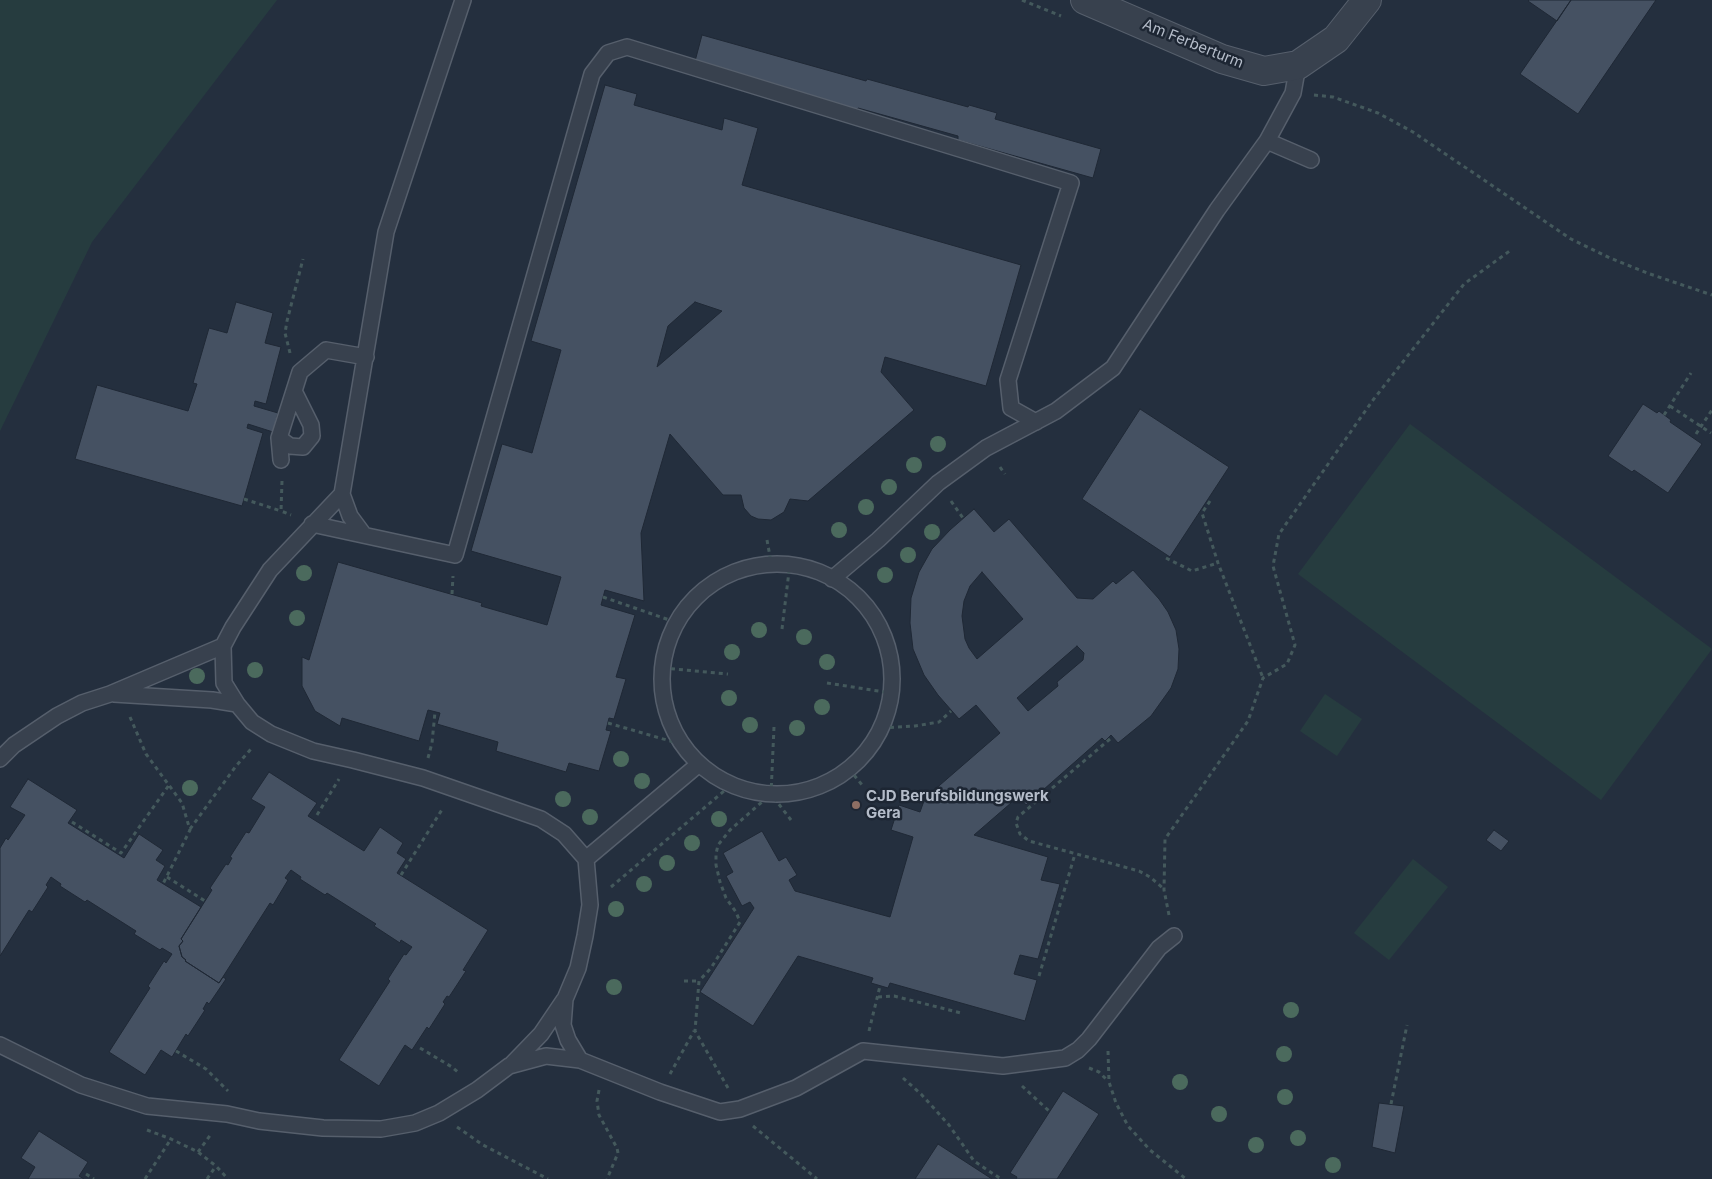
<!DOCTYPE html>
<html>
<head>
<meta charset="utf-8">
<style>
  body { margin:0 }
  canvas { display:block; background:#242f3e }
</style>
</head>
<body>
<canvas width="1712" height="1179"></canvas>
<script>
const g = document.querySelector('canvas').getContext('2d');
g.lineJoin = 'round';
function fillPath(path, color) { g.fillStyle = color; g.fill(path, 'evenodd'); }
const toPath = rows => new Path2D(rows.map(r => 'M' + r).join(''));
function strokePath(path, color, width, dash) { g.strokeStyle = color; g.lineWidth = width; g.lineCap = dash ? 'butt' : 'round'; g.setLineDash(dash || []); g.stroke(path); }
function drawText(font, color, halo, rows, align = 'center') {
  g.font = font + ' Inter,sans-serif'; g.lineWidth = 5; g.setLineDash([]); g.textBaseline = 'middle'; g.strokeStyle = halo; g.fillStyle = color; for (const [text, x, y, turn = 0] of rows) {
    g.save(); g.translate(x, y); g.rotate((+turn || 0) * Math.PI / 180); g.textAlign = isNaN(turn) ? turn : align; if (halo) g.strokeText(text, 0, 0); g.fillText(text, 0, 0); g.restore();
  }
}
fillPath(toPath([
  [0,0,277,0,92,242,0,431],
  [1410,424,1712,649,1601,800,1298,574],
  [1325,694,1362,719,1337,756,1300,731],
  [1413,859,1448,887,1389,960,1354,933]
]), '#263c3f');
const building = toPath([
  [1529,0,1571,0,1557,21,1528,1,1529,0],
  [1571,0,1656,0,1578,114,1520,74,1571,0],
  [702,35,866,81,867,79,968,107,969,105,997,113,995,119,1101,149,1093,178,958,140,958,136,858,108,857,110,694,65,702,35],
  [605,85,637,94,634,105,722,130,724,118,758,128,742,185,1021,265,986,386,885,357,881,372,914,410,808,501,790,499,784,512,771,520,758,519,751,516,744,508,741,495,723,495,670,434,641,533,644,601,605,590,601,605,635,615,616,677,626,679,614,719,609,718,606,730,611,731,599,771,569,763,566,772,496,751,498,742,437,724,440,713,428,710,419,741,342,718,340,726,315,711,302,686,302,657,309,660,338,562,482,603,481,606,547,625,561,577,471,551,502,444,532,453,561,350,531,341,605,85],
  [695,302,722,311,657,367,668,326,695,302],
  [236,302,273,313,265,343,281,347,266,404,255,401,254,406,278,413,273,432,248,424,247,428,263,433,242,506,75,459,97,385,188,411,197,384,193,383,209,328,227,333,236,302],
  [1643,404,1657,413,1659,411,1671,420,1670,422,1702,444,1668,493,1634,470,1632,472,1608,456,1643,404],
  [1140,409,1229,467,1170,557,1082,499,1140,409],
  [974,509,994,532,1009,519,1077,598,1093,599,1113,581,1116,584,1133,570,1159,599,1168,612,1176,630,1179,649,1178,669,1171,688,1151,716,1118,743,1111,735,1105,741,1102,738,1026,805,1019,796,974,835,1048,857,1041,880,1060,884,1038,959,1020,955,1014,974,1037,980,1025,1021,890,983,888,988,871,983,873,978,798,956,753,1026,700,992,754,908,750,902,742,906,726,876,733,872,723,853,762,831,779,861,786,857,797,875,789,880,795,891,890,917,913,837,891,830,899,805,920,812,925,798,1000,733,976,705,959,719,938,695,924,675,913,649,910,623,911,598,919,572,932,549,950,530,974,509],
  [982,572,1023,619,977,659,969,648,965,639,962,616,964,601,970,586,982,572],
  [1077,646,1084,653,1083,660,1057,682,1058,686,1028,711,1017,698,1077,646],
  [269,772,317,803,308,816,364,851,380,827,403,843,397,853,406,859,397,873,488,930,463,970,466,971,449,997,447,996,443,1002,445,1004,429,1029,427,1027,412,1050,405,1045,379,1086,339,1060,390,981,388,979,404,954,406,955,412,947,401,940,400,943,374,926,376,924,327,893,325,895,300,879,301,877,291,870,285,878,288,880,273,905,270,903,219,983,185,961,186,960,182,957,179,946,183,941,181,939,212,890,210,888,226,864,228,865,232,858,230,857,246,832,249,833,265,807,251,799,269,772],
  [28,779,77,810,68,823,124,858,139,834,163,850,156,860,165,866,157,880,201,907,181,939,183,941,179,946,182,957,186,960,185,961,219,983,223,977,226,979,209,1004,207,1002,203,1009,205,1010,188,1036,186,1034,172,1057,161,1050,145,1075,109,1052,150,988,148,986,164,961,166,963,172,954,162,948,160,950,134,934,136,931,87,900,85,902,60,886,61,884,51,877,46,885,48,887,32,912,29,910,0,956,0,848,6,838,8,840,25,815,10,807,28,779],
  [1494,830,1509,841,1501,851,1486,840,1494,830],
  [1063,1091,1099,1114,1057,1179,1016,1179,1017,1177,1010,1173,1063,1091],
  [1379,1103,1404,1106,1395,1153,1372,1147,1379,1103],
  [39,1131,88,1162,79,1176,84,1179,28,1179,35,1167,21,1158,39,1131],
  [938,1144,992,1179,915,1179,938,1144]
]);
fillPath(building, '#455162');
strokePath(building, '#1f2835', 1);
const lane = toPath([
  [463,0,386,232,342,494,270,570,233,627,223,646,224,683,237,704,252,722,271,734,313,751,353,760,423,778,541,819,564,834,586,859,590,905,585,936,578,968,565,999,563,1025,568,1040,580,1060,660,1092,720,1112,740,1109,796,1088,863,1051,1003,1066,1065,1058,1078,1050,1089,1039,1159,948,1174,936],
  [1267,141,1311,160],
  [279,438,290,446,303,447,312,436,311,425,294,391],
  [281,460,279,438,300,372,326,350,366,357],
  [342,494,350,516,364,535],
  [312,524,455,555,592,74,608,53,627,47,1071,183,1008,380,1011,408,1036,422],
  '662 679a115 115 0 1 1 230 0a115 115 0 1 1-230 0Z',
  [832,579,878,540,938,483,986,448,1056,411,1113,368,1217,210,1267,141,1293,93,1298,65],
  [114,694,212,700,237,704],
  [0,759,14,745,57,716,82,703,110,694,223,646],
  [586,859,699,764],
  [0,1045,81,1085,147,1106,227,1114,259,1121,323,1128,381,1129,415,1123,439,1113,477,1090,509,1066,546,1056,580,1060],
  [511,1065,541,1034,564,1000]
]);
const street = toPath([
  [1085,0,1222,59,1264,71,1298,65,1336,39,1367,0]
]);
strokePath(lane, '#565f6c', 18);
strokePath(street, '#565f6c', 30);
strokePath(toPath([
  [1022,0,1061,16],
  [1314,95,1333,97,1378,113,1413,132,1571,239,1610,258,1650,274,1712,295],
  [290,353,285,333,287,321,303,259],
  [1670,406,1711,433],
  [1664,415,1691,373],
  [1696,434,1712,410],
  [1000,467,1005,474],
  [282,481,281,511,291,515],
  [244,499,281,511],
  [951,501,963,518],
  [1210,501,1202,513,1218,563,1263,678],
  [767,540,771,562],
  [1166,558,1192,571,1218,563],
  [452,594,453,576],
  [603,597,678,623],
  [782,629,790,563],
  [663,668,728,674],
  [827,683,891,693],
  [130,717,146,754,182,803,190,830,163,884],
  [608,723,684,745],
  [774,727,771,794,791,820],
  [882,728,915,726,939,722,951,711],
  [1110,739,1018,817,1016,823,1020,834,1029,841,1139,871,1150,877,1164,889],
  [428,758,432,743,435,712],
  [849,769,863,786],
  [317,815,339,779],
  [72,822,121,853,169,785],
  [190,829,236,766,251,749],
  [401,875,443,808],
  [167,877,205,901],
  [611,887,730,786],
  [1169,915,1164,890,1165,839,1248,721,1263,678,1287,664,1295,645,1273,566,1279,534,1373,400,1464,284,1511,250],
  [1039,976,1075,854],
  [684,981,699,981],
  [878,997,894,996,961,1013],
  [869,1031,880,986],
  [420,1048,452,1067,460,1074],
  [176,1051,206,1069,228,1091],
  [1108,1051,1109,1082,1116,1103,1128,1126,1150,1150,1186,1179],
  [1089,1068,1099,1072,1108,1081],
  [670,1074,694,1031],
  [903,1078,921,1094,949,1125,974,1161,1001,1179],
  [1022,1086,1049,1111],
  [728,1088,695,1031,699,981,711,968,740,922,736,912,726,898,720,882,716,865,716,854,718,845,730,830,771,794],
  [599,1090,597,1101,599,1115,617,1148,618,1153,607,1179],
  [1391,1104,1407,1025],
  [753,1126,817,1179],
  [457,1127,483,1145,548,1179],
  [147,1130,171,1139,198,1152,216,1166,228,1179],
  [198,1152,211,1134],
  [86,1174,94,1179],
  [145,1179,171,1139],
  [207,1179,216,1166]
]), '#44595c', 3, [4, 4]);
strokePath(lane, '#38414e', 15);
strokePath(street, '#38414e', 28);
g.fillStyle = '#4b6a5d';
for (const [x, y] of [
  [938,444],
  [914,465],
  [889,487],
  [866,507],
  [839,530],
  [932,532],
  [908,555],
  [304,573],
  [885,575],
  [297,618],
  [759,630],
  [804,637],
  [732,652],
  [827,662],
  [255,670],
  [197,676],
  [729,698],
  [822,707],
  [750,725],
  [797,728],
  [621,759],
  [642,781],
  [190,788],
  [563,799],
  [590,817],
  [719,819],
  [692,843],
  [667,863],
  [644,884],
  [616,909],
  [614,987],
  [1291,1010],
  [1284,1054],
  [1180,1082],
  [1285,1097],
  [1219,1114],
  [1298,1138],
  [1256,1145],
  [1333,1165]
]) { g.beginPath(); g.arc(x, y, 8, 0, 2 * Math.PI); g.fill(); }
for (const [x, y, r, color] of [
  [856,805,5,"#8d6e63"]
]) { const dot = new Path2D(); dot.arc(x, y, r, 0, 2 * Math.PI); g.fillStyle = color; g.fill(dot); strokePath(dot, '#1d2633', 2); }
drawText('15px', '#b4bcc9', '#1d2633', [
  ["Am Ferberturm",1193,44,22]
]);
drawText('bold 15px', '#b4bcc9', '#1d2633', [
  ["CJD Berufsbildungswerk",866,796],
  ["Gera",866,813]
], 'left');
</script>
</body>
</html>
